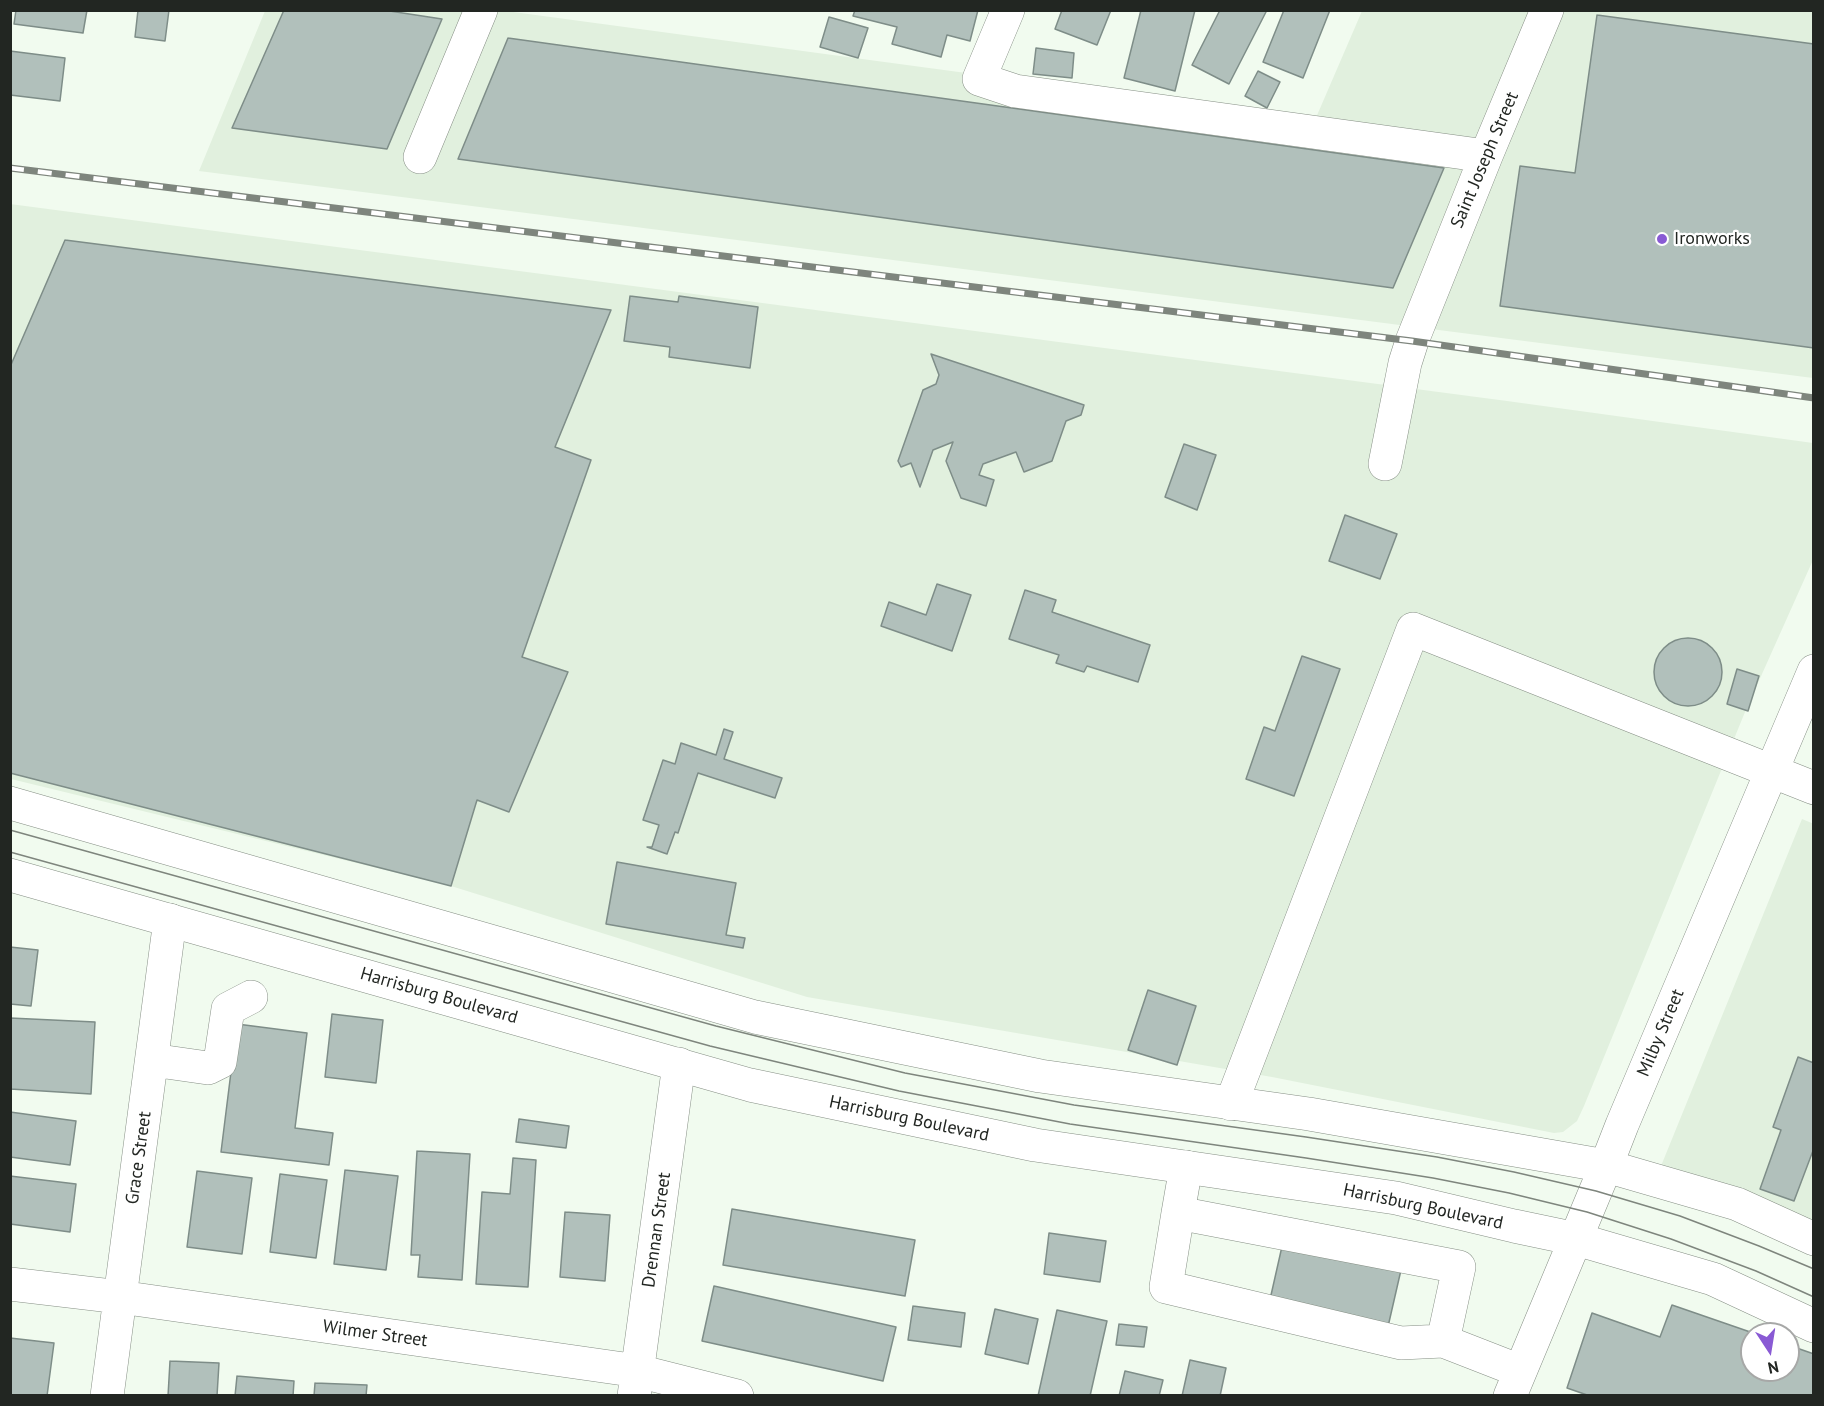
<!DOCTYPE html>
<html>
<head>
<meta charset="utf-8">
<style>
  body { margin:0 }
  #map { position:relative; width:1824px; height:1406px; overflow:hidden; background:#f1fbef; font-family:"PT Sans",sans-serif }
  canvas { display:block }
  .frame { position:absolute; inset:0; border:12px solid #222622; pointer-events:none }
  .north { position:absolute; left:1740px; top:1322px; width:60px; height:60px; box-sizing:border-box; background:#fff; border:2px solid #a7a8a7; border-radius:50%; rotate:168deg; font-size:16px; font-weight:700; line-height:24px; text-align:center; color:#222622 }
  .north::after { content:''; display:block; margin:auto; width:21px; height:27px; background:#895ad4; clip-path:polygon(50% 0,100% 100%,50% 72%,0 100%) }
</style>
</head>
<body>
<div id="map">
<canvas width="1824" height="1406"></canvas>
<div class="frame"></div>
<div class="north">N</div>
</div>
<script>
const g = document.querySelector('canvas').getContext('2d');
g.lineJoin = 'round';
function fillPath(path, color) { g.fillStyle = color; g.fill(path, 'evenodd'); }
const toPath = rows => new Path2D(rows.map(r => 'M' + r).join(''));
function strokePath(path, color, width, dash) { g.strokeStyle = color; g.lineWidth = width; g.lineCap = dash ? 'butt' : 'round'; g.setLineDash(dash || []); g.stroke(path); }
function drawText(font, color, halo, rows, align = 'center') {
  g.font = font + ' "PT Sans",sans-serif'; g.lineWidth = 4.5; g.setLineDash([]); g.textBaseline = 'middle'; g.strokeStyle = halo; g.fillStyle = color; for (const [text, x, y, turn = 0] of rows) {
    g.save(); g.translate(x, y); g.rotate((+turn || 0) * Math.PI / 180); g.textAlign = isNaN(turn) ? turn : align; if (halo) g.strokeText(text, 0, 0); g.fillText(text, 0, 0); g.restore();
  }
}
fillPath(toPath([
  [265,11,506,11,1315,120,1362,11,1813,11,1813,378,199,171],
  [10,204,1507,401,1813,443,1813,560,1745,712,1584,1106,1577,1121,1563,1132,1554,1133,1272,1077,807,997,451,886,11,779],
  [1802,819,1814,824,1813,1227,1661,1166]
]), '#e1f0de');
const building = toPath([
  [16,10,87,10,83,33,14,24,16,10],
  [138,10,169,10,165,41,135,37,138,10],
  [284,10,383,10,442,19,387,149,232,128,284,10],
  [855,10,978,10,970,41,947,35,941,57,892,44,897,27,853,16,855,10],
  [1062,10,1111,10,1097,45,1055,29,1062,10],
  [1141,10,1195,10,1175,91,1124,78,1141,10],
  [1220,10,1267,10,1229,84,1192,65,1220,10],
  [1284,10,1330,10,1303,78,1263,62,1284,10],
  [1597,15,1814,44,1814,348,1500,306,1520,166,1575,173,1597,15],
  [829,17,868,28,858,58,820,47,829,17],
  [508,38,1444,168,1393,288,458,159,508,38],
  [1036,48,1074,53,1072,78,1033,74,1036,48],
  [10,51,65,58,60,101,10,95,10,51],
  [1258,71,1280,82,1267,108,1245,96,1258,71],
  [65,240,611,310,555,447,591,460,522,657,568,672,509,812,477,800,451,886,10,773,10,367,65,240],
  [630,296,678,302,679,296,758,307,750,368,669,357,670,347,624,341,630,296],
  [931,354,1084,405,1081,415,1066,421,1052,461,1024,472,1016,452,983,464,979,475,994,480,986,506,961,498,946,461,953,442,933,450,920,487,911,463,901,467,898,461,923,390,936,384,939,375,931,354],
  [1184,444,1216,455,1197,510,1165,497,1184,444],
  [1345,515,1397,534,1380,579,1329,561,1345,515],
  [937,584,971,595,952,651,881,626,889,602,926,615,937,584],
  [1025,590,1056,600,1052,612,1150,645,1138,682,1087,666,1084,672,1056,663,1059,655,1009,639,1025,590],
  '1654 672a34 34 0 1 1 68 0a34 34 0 1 1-68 0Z',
  [1302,656,1340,669,1294,796,1246,779,1264,727,1275,731,1302,656],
  [1737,669,1759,676,1748,711,1727,704,1737,669],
  [724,729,733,732,724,759,782,778,775,798,698,773,678,833,675,832,667,854,647,847,652,847,659,825,643,820,663,760,675,764,681,743,716,755,724,729],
  [617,862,736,883,726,935,745,938,743,948,606,924,617,862],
  [10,947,38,950,31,1006,10,1004,10,947],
  [1148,990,1196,1006,1177,1065,1128,1050,1148,990],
  [332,1014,383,1020,376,1083,325,1077,332,1014],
  [10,1018,95,1022,91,1094,10,1089,10,1018],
  [237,1024,307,1033,295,1128,333,1133,329,1165,221,1152,237,1024],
  [1798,1057,1814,1063,1814,1148,1794,1201,1760,1189,1781,1130,1773,1127,1798,1057],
  [10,1112,76,1121,70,1165,10,1157,10,1112],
  [519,1119,569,1126,566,1148,516,1142,519,1119],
  [417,1151,470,1154,462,1280,418,1277,420,1255,411,1255,417,1151],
  [513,1158,536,1160,528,1287,476,1284,482,1192,510,1194,513,1158],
  [345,1170,398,1176,386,1270,334,1264,345,1170],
  [197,1171,252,1178,242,1254,187,1247,197,1171],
  [280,1174,327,1180,316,1258,270,1252,280,1174],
  [10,1176,76,1184,70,1232,10,1224,10,1176],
  [732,1209,915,1240,905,1296,723,1265,732,1209],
  [565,1212,610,1215,605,1281,560,1277,565,1212],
  [1049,1233,1106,1241,1100,1282,1044,1274,1049,1233],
  [1283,1242,1401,1270,1387,1331,1269,1304,1283,1242],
  [714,1286,896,1327,883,1381,702,1341,714,1286],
  [1672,1305,1756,1334,1752,1334,1752,1370,1788,1370,1788,1345,1814,1354,1814,1396,1590,1396,1567,1388,1592,1313,1660,1337,1672,1305],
  [913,1306,965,1313,961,1347,908,1340,913,1306],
  [995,1309,1038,1319,1028,1364,985,1354,995,1309],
  [1057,1310,1107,1321,1090,1396,1038,1396,1057,1310],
  [1119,1324,1147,1327,1144,1347,1116,1345,1119,1324],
  [10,1338,54,1343,47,1396,10,1396,10,1338],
  [1190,1360,1226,1368,1220,1396,1182,1396,1190,1360],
  [170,1361,219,1363,217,1396,168,1396,170,1361],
  [1125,1371,1163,1380,1159,1396,1119,1396,1125,1371],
  [237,1376,294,1381,293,1396,235,1396,237,1376],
  [315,1383,367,1385,366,1396,314,1396,315,1383]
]);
fillPath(building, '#b1c0bb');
strokePath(building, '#7e8d88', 1.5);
const minor = toPath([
  [1008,10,979,79,1015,91,1486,156],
  [420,157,481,10],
  [1385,464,1405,363,1412,341,1486,156,1547,10],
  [152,1060,208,1068,220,1062,228,1009,251,997],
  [1231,1104,1413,629,1814,788],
  [1186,1167,1178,1213,1459,1267,1443,1341,1520,1371],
  [1178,1213,1166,1287,1401,1343,1443,1341],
  [10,1284,120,1297,638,1371,737,1396],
  [107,1396,170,920],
  [634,1396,679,1064],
  [1510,1396,1606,1166,1622,1125,1814,671]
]);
const major = toPath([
  [10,803,755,1017,1040,1076,1309,1114,1606,1166,1737,1204,1814,1239],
  [10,875,750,1085,1035,1145,1396,1198,1514,1226,1576,1239,1713,1279,1814,1326]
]);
strokePath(minor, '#868f85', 34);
strokePath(major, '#868f85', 34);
strokePath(minor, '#fff', 33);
strokePath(major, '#fff', 33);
strokePath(toPath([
  [10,830,716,1026,905,1073,1074,1105,1306,1137,1437,1157,1514,1172,1596,1191,1680,1216,1759,1246,1814,1269],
  [10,852,710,1046,899,1091,1070,1124,1306,1158,1433,1178,1509,1193,1587,1212,1671,1239,1756,1271,1814,1297]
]), '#7e857d', 1.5);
const rail = toPath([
  [10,168,1412,341,1814,398]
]);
strokePath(rail, '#7e857d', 7);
strokePath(rail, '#fff', 4.5, [14]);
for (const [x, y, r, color] of [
  [1662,239,6,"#895ad4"]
]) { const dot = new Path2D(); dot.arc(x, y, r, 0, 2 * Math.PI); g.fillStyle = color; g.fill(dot); strokePath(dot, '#fff', 2); }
drawText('18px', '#222622', '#fff', [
  ["Saint Joseph Street",1485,160,-67],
  ["Harrisburg Boulevard",439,996,16],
  ["Milby Street",1661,1033,-67],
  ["Harrisburg Boulevard",909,1119,12],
  ["Grace Street",139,1158,-82],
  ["Harrisburg Boulevard",1423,1207,12],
  ["Drennan Street",657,1230,-82],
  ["Wilmer Street",375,1334,8]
]);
drawText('18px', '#222622', '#fff', [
  ["Ironworks",1674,239]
], 'left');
</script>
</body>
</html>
